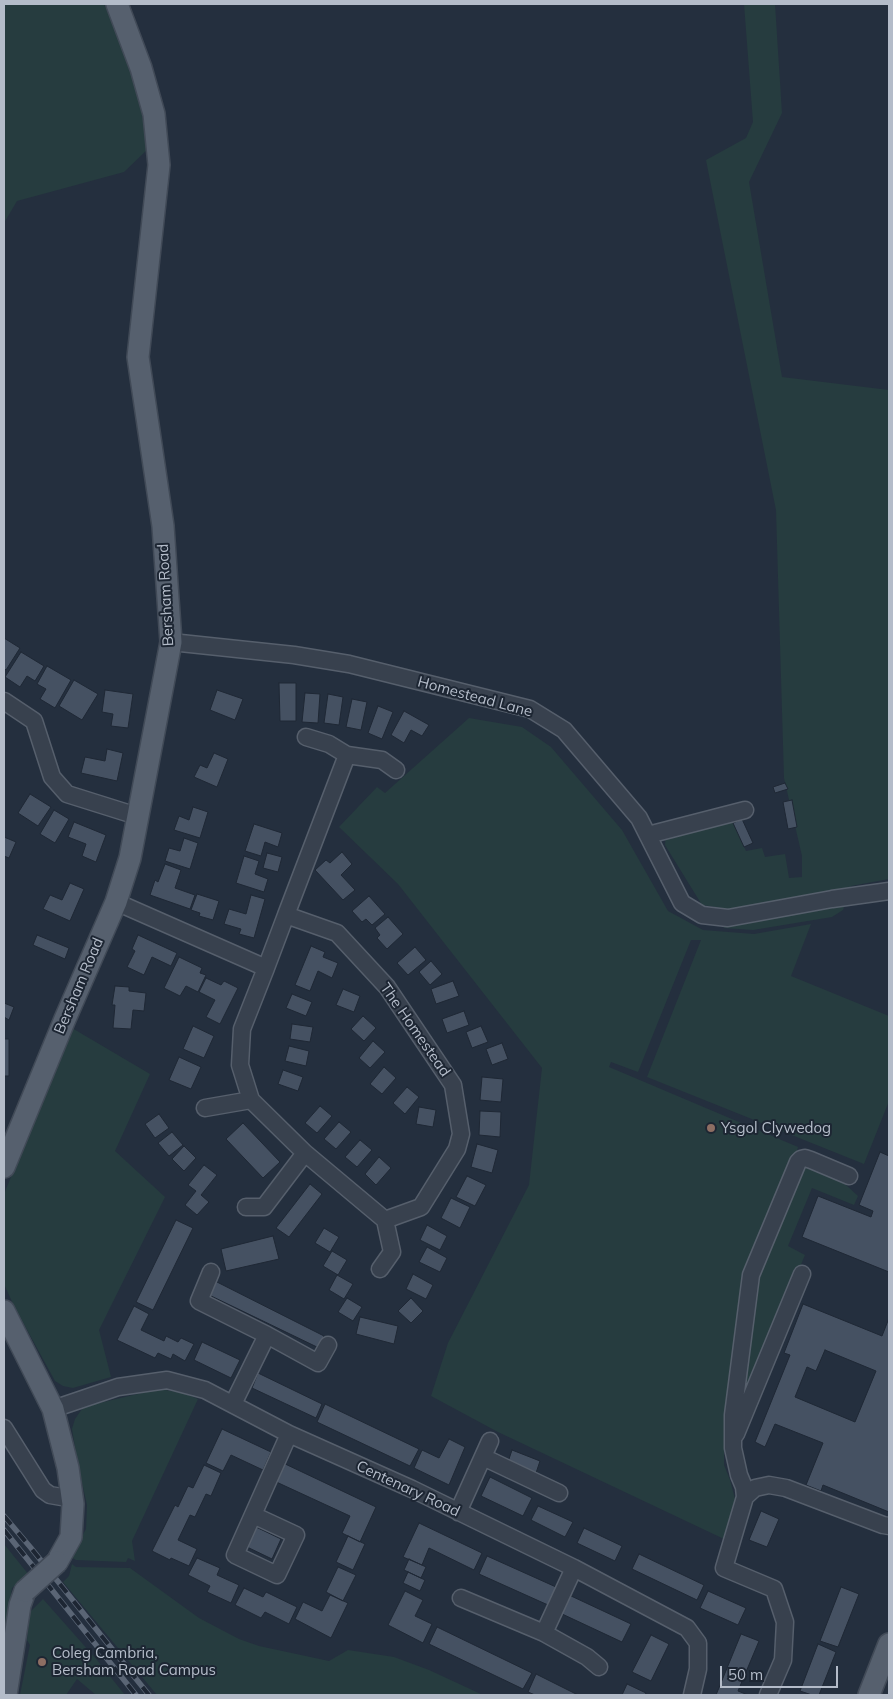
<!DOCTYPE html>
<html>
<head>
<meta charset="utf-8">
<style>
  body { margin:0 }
  #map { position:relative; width:893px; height:1699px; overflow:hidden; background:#242f3e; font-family:Mulish,sans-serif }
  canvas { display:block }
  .frame { position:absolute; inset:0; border:5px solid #b4bcc9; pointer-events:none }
  .scale { position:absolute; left:720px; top:1666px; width:118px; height:22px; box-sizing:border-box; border:2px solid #b4bcc9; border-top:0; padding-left:6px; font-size:15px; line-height:18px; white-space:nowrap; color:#b4bcc9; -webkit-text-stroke:4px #1d2633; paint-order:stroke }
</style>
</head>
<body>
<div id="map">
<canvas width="893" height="1699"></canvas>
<div class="frame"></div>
<div class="scale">50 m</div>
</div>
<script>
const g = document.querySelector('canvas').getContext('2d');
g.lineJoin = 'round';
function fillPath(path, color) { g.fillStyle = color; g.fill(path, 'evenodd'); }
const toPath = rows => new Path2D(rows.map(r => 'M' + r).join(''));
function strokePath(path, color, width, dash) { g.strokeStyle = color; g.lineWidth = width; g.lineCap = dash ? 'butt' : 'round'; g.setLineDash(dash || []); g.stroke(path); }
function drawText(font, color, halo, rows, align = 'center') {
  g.font = font + ' Mulish,sans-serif'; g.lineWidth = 4; g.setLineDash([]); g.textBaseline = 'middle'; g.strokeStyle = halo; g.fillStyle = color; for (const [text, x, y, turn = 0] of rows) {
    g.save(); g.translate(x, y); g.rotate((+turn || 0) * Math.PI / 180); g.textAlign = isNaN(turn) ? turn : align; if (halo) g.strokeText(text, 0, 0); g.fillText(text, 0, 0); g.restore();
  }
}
fillPath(toPath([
  [4,4,104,4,122,44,137,86,148,149,124,172,17,201,4,223],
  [744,4,775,4,782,113,749,182,782,377,889,390,889,879,851,886,843,910,832,917,753,930,724,928,728,909,702,905,665,845,666,833,727,818,733,823,746,851,762,848,765,857,785,854,789,878,802,877,802,856,784,778,776,510,706,160,746,138,753,122],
  [469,718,522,727,551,747,622,830,668,911,703,930,754,934,811,924,791,976,889,1016,889,1101,864,1164,647,1077,701,940,691,940,638,1072,611,1062,609,1067,798,1147,795,1158,828,1173,846,1185,858,1196,854,1205,812,1188,788,1246,805,1255,724,1449,724,1465,730,1480,735,1499,724,1539,498,1432,431,1396,448,1343,529,1185,542,1068,398,884,339,827,377,787,385,793],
  [72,1028,150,1074,115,1151,165,1197,99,1330,111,1377,73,1388,63,1386,55,1381,14,1306,4,1284,4,1194],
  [159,1389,183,1393,198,1399,132,1541,135,1561,128,1558,126,1562,76,1560,71,1557,86,1529,87,1505,78,1465,72,1429,75,1419,82,1409,95,1404],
  [4,1544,29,1575,12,1588,4,1641],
  [72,1564,76,1567,130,1568,199,1618,239,1639,259,1646,329,1661,348,1650,394,1657,429,1670,483,1695,157,1695,63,1582,69,1576],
  [43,1599,97,1660,125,1695,96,1695,77,1679,66,1695,20,1695,30,1645,27,1640,30,1612]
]), '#263c3f');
const building = toPath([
  [4,638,20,648,6,670,4,668,4,638],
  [21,652,44,666,35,681,27,676,20,687,5,677,21,652],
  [47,666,71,680,55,708,40,699,46,689,37,684,47,666],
  [74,680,98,694,82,720,59,706,74,680],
  [279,683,296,683,296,721,280,721,279,683],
  [105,690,133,694,128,728,111,726,113,714,102,712,105,690],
  [217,690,243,699,235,720,210,710,217,690],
  [305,693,320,694,318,723,302,722,305,693],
  [328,694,343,697,339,725,324,723,328,694],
  [352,699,367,702,361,730,346,727,352,699],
  [378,706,393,712,382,739,368,733,378,706],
  [404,711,429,725,422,736,411,730,404,743,391,735,404,711],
  [107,749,123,753,117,781,81,773,85,757,105,761,107,749],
  [214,753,228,759,217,787,194,777,200,765,207,768,214,753],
  [785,783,788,789,775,793,773,787,785,783],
  [30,794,51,807,38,826,18,813,30,794],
  [792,800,797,827,788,829,783,802,792,800],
  [193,807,208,812,200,838,174,830,179,816,189,820,193,807],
  [54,810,69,819,55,843,40,834,54,810],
  [742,819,753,843,744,847,733,823,742,819],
  [74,822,106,835,96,862,82,856,86,844,68,837,74,822],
  [254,824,282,833,278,847,265,842,261,856,245,851,254,824],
  [4,837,16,842,9,858,4,856,4,837],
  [184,838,198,843,190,869,165,861,169,848,180,851,184,838],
  [342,852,352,864,341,875,355,890,343,900,315,870,326,860,330,863,342,852],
  [267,853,282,857,278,872,263,868,267,853],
  [244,856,259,861,255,874,268,879,264,892,236,883,244,856],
  [165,864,181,870,175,888,195,895,190,909,150,895,155,880,158,882,165,864],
  [70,883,84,889,70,921,43,909,50,895,62,900,70,883],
  [197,894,219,901,213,920,199,916,200,913,191,910,197,894],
  [251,895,265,899,254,938,239,934,241,929,224,924,229,909,246,914,251,895],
  [369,896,385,914,372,925,366,919,362,922,352,911,369,896],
  [388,917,403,934,387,949,377,938,380,935,375,928,388,917],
  [37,935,69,948,65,959,33,945,37,935],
  [138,935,177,953,171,966,152,957,144,975,127,967,135,951,132,949,138,935],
  [311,946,325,952,323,957,338,963,332,978,318,971,310,991,295,985,311,946],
  [415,947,426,960,408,975,397,963,415,947],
  [179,957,202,968,200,973,206,975,198,992,186,986,180,996,164,988,179,957],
  [431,961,442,974,430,985,419,972,431,961],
  [206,978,221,985,224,981,238,988,220,1024,206,1017,215,1000,199,992,206,978],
  [453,981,459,996,436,1004,431,989,453,981],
  [115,986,129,987,129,991,146,993,144,1011,133,1010,131,1029,113,1028,115,1005,112,1005,115,986],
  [343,989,360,996,354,1012,336,1005,343,989],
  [292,994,312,1002,306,1016,286,1008,292,994],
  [4,1003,14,1007,9,1020,4,1017,4,1003],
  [464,1011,469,1025,447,1033,442,1019,464,1011],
  [363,1016,376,1028,364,1041,351,1029,363,1016],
  [292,1024,313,1027,310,1042,290,1039,292,1024],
  [193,1026,214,1036,204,1058,183,1049,193,1026],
  [481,1026,488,1042,472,1048,466,1032,481,1026],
  [4,1039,9,1039,9,1076,4,1076,4,1039],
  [373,1041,385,1052,370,1068,359,1058,373,1041],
  [502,1043,508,1059,492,1065,486,1049,502,1043],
  [289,1046,309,1051,306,1066,285,1061,289,1046],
  [179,1057,201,1067,191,1089,169,1080,179,1057],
  [384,1067,396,1078,382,1094,370,1084,384,1067],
  [283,1070,303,1077,298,1091,278,1084,283,1070],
  [482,1077,503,1079,501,1102,480,1100,482,1077],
  [407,1087,419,1097,405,1114,393,1103,407,1087],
  [320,1106,332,1116,317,1133,305,1123,320,1106],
  [419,1107,436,1110,433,1127,416,1124,419,1107],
  [480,1111,501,1112,500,1137,479,1135,480,1111],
  [159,1114,169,1128,155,1138,145,1124,159,1114],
  [339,1122,351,1132,336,1149,324,1139,339,1122],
  [243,1123,280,1162,263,1178,226,1139,243,1123],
  [172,1132,183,1145,169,1156,158,1143,172,1132],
  [360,1140,372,1150,357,1167,345,1157,360,1140],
  [477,1144,498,1150,492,1173,471,1167,477,1144],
  [184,1146,196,1158,184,1171,172,1159,184,1146],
  [880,1152,889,1156,889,1272,802,1237,818,1196,871,1217,873,1211,859,1205,880,1152],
  [379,1157,391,1168,376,1185,365,1174,379,1157],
  [204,1165,217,1175,201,1195,209,1202,197,1215,185,1205,196,1191,188,1185,204,1165],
  [467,1176,486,1185,475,1206,456,1197,467,1176],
  [310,1184,322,1194,289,1237,276,1228,310,1184],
  [451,1198,470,1207,460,1228,441,1218,451,1198],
  [176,1220,193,1228,153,1310,136,1302,176,1220],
  [427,1225,447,1236,440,1250,420,1240,427,1225],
  [324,1228,339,1237,330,1252,315,1243,324,1228],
  [273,1236,279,1259,226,1271,221,1249,273,1236],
  [427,1247,447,1258,440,1272,419,1262,427,1247],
  [332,1251,347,1260,338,1275,323,1266,332,1251],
  [413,1274,433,1285,426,1299,406,1289,413,1274],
  [337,1275,353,1284,344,1299,329,1290,337,1275],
  [213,1280,324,1336,319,1348,207,1294,213,1280],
  [347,1298,362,1307,353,1321,338,1312,347,1298],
  [411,1298,423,1311,411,1323,398,1311,411,1298],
  [803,1304,882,1336,889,1318,889,1512,823,1485,821,1491,806,1485,823,1443,775,1424,765,1447,755,1442,790,1355,784,1353,803,1304],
  [825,1350,876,1371,855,1422,795,1397,807,1367,816,1371,825,1350],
  [134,1306,149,1314,141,1330,164,1341,166,1336,178,1342,181,1338,194,1344,185,1361,173,1354,171,1359,158,1353,155,1358,117,1340,134,1306],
  [360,1317,398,1326,394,1344,356,1334,360,1317],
  [202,1342,240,1360,231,1378,194,1360,202,1342],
  [258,1373,322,1404,316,1418,252,1388,258,1373],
  [325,1404,419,1449,410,1466,317,1422,325,1404],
  [222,1429,271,1452,263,1470,231,1455,223,1471,206,1463,222,1429],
  [449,1439,465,1447,449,1485,414,1468,422,1450,439,1458,449,1439],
  [512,1450,540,1461,536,1473,508,1462,512,1450],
  [281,1462,376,1507,360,1542,342,1533,350,1516,272,1480,281,1462],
  [204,1465,221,1473,211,1496,206,1494,195,1517,190,1515,178,1540,197,1549,189,1566,171,1558,170,1560,152,1551,175,1505,178,1507,188,1486,193,1488,204,1465],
  [490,1477,532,1498,523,1516,481,1496,490,1477],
  [538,1506,573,1522,565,1537,531,1520,538,1506],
  [761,1511,779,1519,767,1547,749,1540,761,1511],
  [419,1523,482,1553,474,1570,429,1548,422,1565,403,1557,419,1523],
  [256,1527,281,1539,272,1559,247,1547,256,1527],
  [584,1528,622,1546,615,1561,577,1543,584,1528],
  [348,1536,365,1544,353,1570,336,1562,348,1536],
  [639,1554,704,1585,697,1600,632,1569,639,1554],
  [487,1556,556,1587,548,1605,479,1574,487,1556],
  [197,1558,220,1568,217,1575,239,1585,231,1603,207,1592,210,1586,188,1575,197,1558],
  [409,1559,426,1567,421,1578,404,1570,409,1559],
  [338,1567,356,1575,343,1601,326,1592,338,1567],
  [408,1572,425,1580,420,1591,403,1583,408,1572],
  [841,1587,859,1594,838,1647,820,1641,841,1587],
  [244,1588,263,1597,266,1592,297,1607,289,1624,265,1612,261,1618,235,1605,244,1588],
  [405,1591,423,1600,415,1616,432,1624,423,1643,388,1625,405,1591],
  [708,1591,746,1608,738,1625,700,1608,708,1591],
  [330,1595,348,1603,331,1638,295,1619,303,1602,322,1611,330,1595],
  [569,1595,631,1624,622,1642,560,1613,569,1595],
  [437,1627,532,1673,523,1689,429,1644,437,1627],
  [741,1634,759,1641,738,1691,748,1695,716,1695,741,1634],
  [651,1635,669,1644,651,1681,632,1672,651,1635],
  [818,1644,836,1652,819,1695,812,1695,800,1691,818,1644],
  [536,1674,578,1695,535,1695,528,1692,536,1674],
  [627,1684,646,1693,645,1695,622,1695,627,1684]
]);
fillPath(building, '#455162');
strokePath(building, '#1f2835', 1);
const minor = toPath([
  [171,642,294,655,349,664,530,709,564,730,639,818,682,903,702,915,728,918,832,899,889,891],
  [4,701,34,721,52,777,67,794,137,816],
  [306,737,329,744,347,755,382,760,396,770],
  [648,835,745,810],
  [116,902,266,968,286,915,337,933,387,987,453,1085,461,1134,457,1149,421,1207,385,1220,305,1153,251,1100,240,1065,242,1029,266,968],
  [286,915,347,755],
  [205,1108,251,1100],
  [246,1207,264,1207,305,1153],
  [380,1269,392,1252,385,1220],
  [211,1272,199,1301,267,1335,318,1363,328,1345],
  [233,1404,267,1335],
  [53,1409,118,1387,167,1380,205,1390,289,1434,412,1489,574,1568,687,1628,698,1643,698,1669,692,1695],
  [4,1428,43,1490,50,1495,73,1499],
  [736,1434,802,1274],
  [483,1457,559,1493],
  [745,1497,755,1488,769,1485,786,1488,883,1525,889,1526],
  [458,1512,490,1441],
  [253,1515,296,1535,277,1575,235,1555,289,1434],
  [461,1598,544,1633,587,1657,599,1667],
  [544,1633,574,1568],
  [768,1695,783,1660,785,1622,774,1589,724,1568,745,1497,744,1487,739,1475,733,1448,733,1415,751,1275,798,1162,801,1159,805,1158,811,1160,849,1176]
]);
const major = toPath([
  [4,1167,65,1019,116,902,130,858,171,642,163,526,138,357,159,165,154,114,141,68,117,4],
  [4,1311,53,1409,68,1468,73,1504,71,1537,57,1562],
  [6,1695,20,1605,25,1591],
  [869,1695,889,1644]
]);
strokePath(minor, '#565f6c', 19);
strokePath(major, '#414a57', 24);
strokePath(minor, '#38414e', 16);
strokePath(major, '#56606e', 21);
const rail = toPath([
  [4,1516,31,1548,149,1695],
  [4,1530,136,1695]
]);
strokePath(rail, '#5a6575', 5.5);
strokePath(rail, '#1d2633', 4, [11]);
const majorBridge = toPath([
  [25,1591,57,1562]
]);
strokePath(majorBridge, '#414a57', 24, []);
strokePath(majorBridge, '#56606e', 21);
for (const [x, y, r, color] of [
  [711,1128,5,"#8d6e63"],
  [42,1662,5,"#8d6e63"]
]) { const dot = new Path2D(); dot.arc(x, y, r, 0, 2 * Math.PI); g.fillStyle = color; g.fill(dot); strokePath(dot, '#1d2633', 2); }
drawText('15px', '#b4bcc9', '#1d2633', [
  ["Bersham Road",166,595,-93],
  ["Homestead Lane",475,697,15],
  ["Bersham Road",79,986,-67],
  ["The Homestead",415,1030,55],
  ["Centenary Road",408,1489,25]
]);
drawText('15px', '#b4bcc9', '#1d2633', [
  ["Ysgol Clywedog",721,1128],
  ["Coleg Cambria,",52,1653],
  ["Bersham Road Campus",52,1670]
], 'left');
</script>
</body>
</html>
